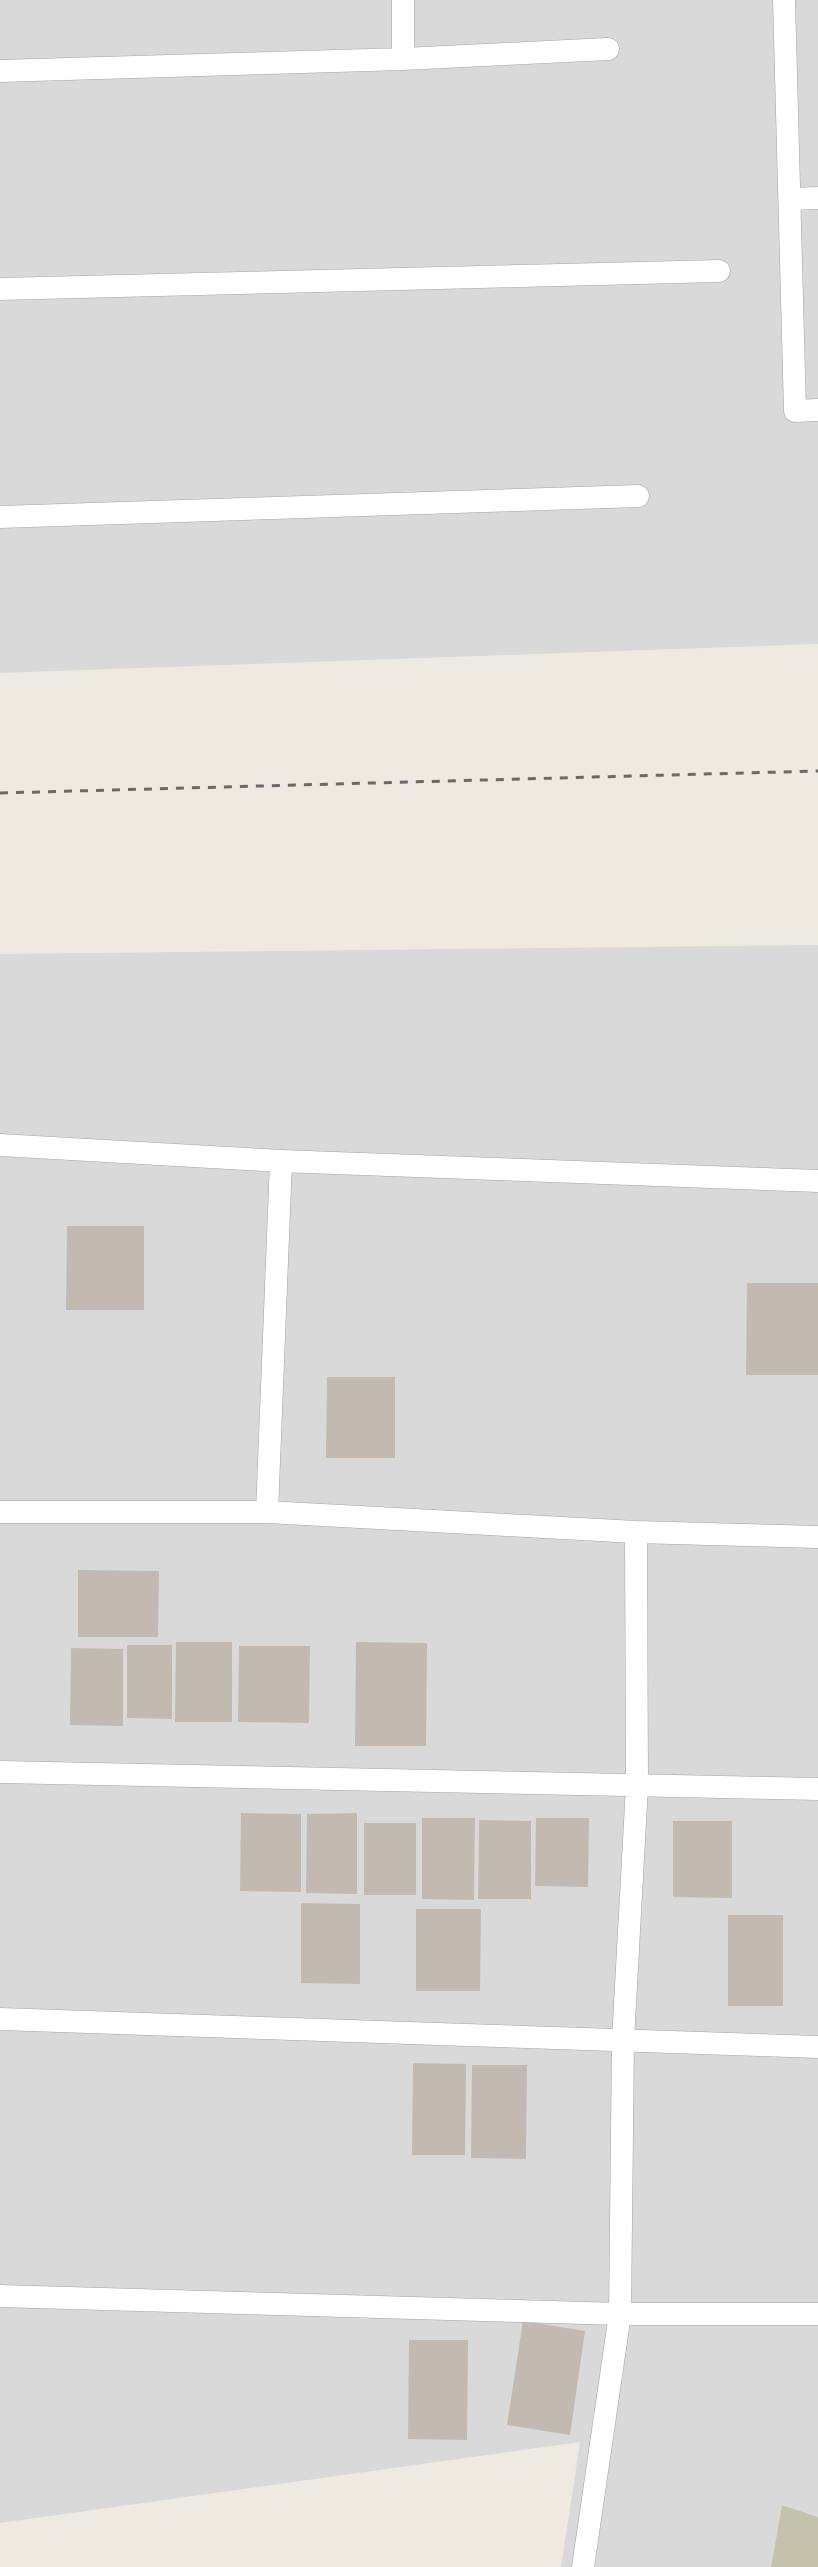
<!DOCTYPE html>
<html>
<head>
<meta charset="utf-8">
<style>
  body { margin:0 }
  canvas { display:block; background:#eeeae2 }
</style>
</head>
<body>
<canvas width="818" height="2567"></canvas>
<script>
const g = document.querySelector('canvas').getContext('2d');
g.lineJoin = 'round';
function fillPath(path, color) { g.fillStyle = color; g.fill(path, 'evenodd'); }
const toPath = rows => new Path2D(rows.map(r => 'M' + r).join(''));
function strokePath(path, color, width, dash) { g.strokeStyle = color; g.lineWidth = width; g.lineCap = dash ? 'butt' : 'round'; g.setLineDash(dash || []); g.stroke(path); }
fillPath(toPath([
  [0,0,818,0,818,644,0,673],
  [818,945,818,2517,782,2505,771,2567,561,2567,580,2442,0,2523,0,954]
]), '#dad9d9');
fillPath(toPath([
  [782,2505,818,2517,818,2567,771,2567]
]), '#c3c3ad');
fillPath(toPath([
  [67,1226,144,1226,144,1310,66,1310],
  [747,1283,818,1283,818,1375,746,1375],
  [327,1377,395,1377,395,1458,326,1458],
  [78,1570,159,1571,158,1637,78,1637],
  [176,1642,232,1642,232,1722,175,1722],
  [356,1642,427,1643,426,1746,355,1746],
  [127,1645,172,1645,172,1719,127,1718],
  [239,1646,310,1646,309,1723,238,1722],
  [71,1648,123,1649,123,1726,70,1725],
  [241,1813,301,1814,301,1892,240,1891],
  [357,1813,357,1894,306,1893,307,1814],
  [422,1818,475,1818,474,1900,422,1899],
  [536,1818,589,1818,588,1887,535,1886],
  [479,1820,531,1821,531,1899,478,1899],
  [673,1821,732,1821,732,1898,673,1897],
  [364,1823,416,1823,416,1895,364,1895],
  [301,1903,360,1904,360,1984,301,1983],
  [416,1909,481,1909,480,1991,416,1991],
  [728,1915,783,1915,783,2006,728,2006],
  [413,2063,466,2064,465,2155,412,2155],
  [472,2065,527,2065,526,2159,471,2158],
  [523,2321,585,2331,570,2435,507,2425],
  [409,2340,468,2340,467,2440,408,2439]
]), '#c2b9b1');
const street = toPath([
  [784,0,795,411,818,410],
  [403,59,403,0],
  [0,71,403,59,608,49],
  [791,199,818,198],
  [0,289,719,271],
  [0,517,638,496],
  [0,1145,281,1161,818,1181],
  [0,1512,267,1512,636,1532,818,1537],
  [267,1512,281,1161],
  [0,1772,818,1789],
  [0,2019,818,2047],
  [0,2296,620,2314,818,2314],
  [583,2567,620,2314,623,2040,637,1786,636,1532]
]);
strokePath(street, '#a3a3a3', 23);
strokePath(street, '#fff', 22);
strokePath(toPath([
  [0,793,818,771]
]), '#6a6a6a', 3, [8, 8]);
</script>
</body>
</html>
